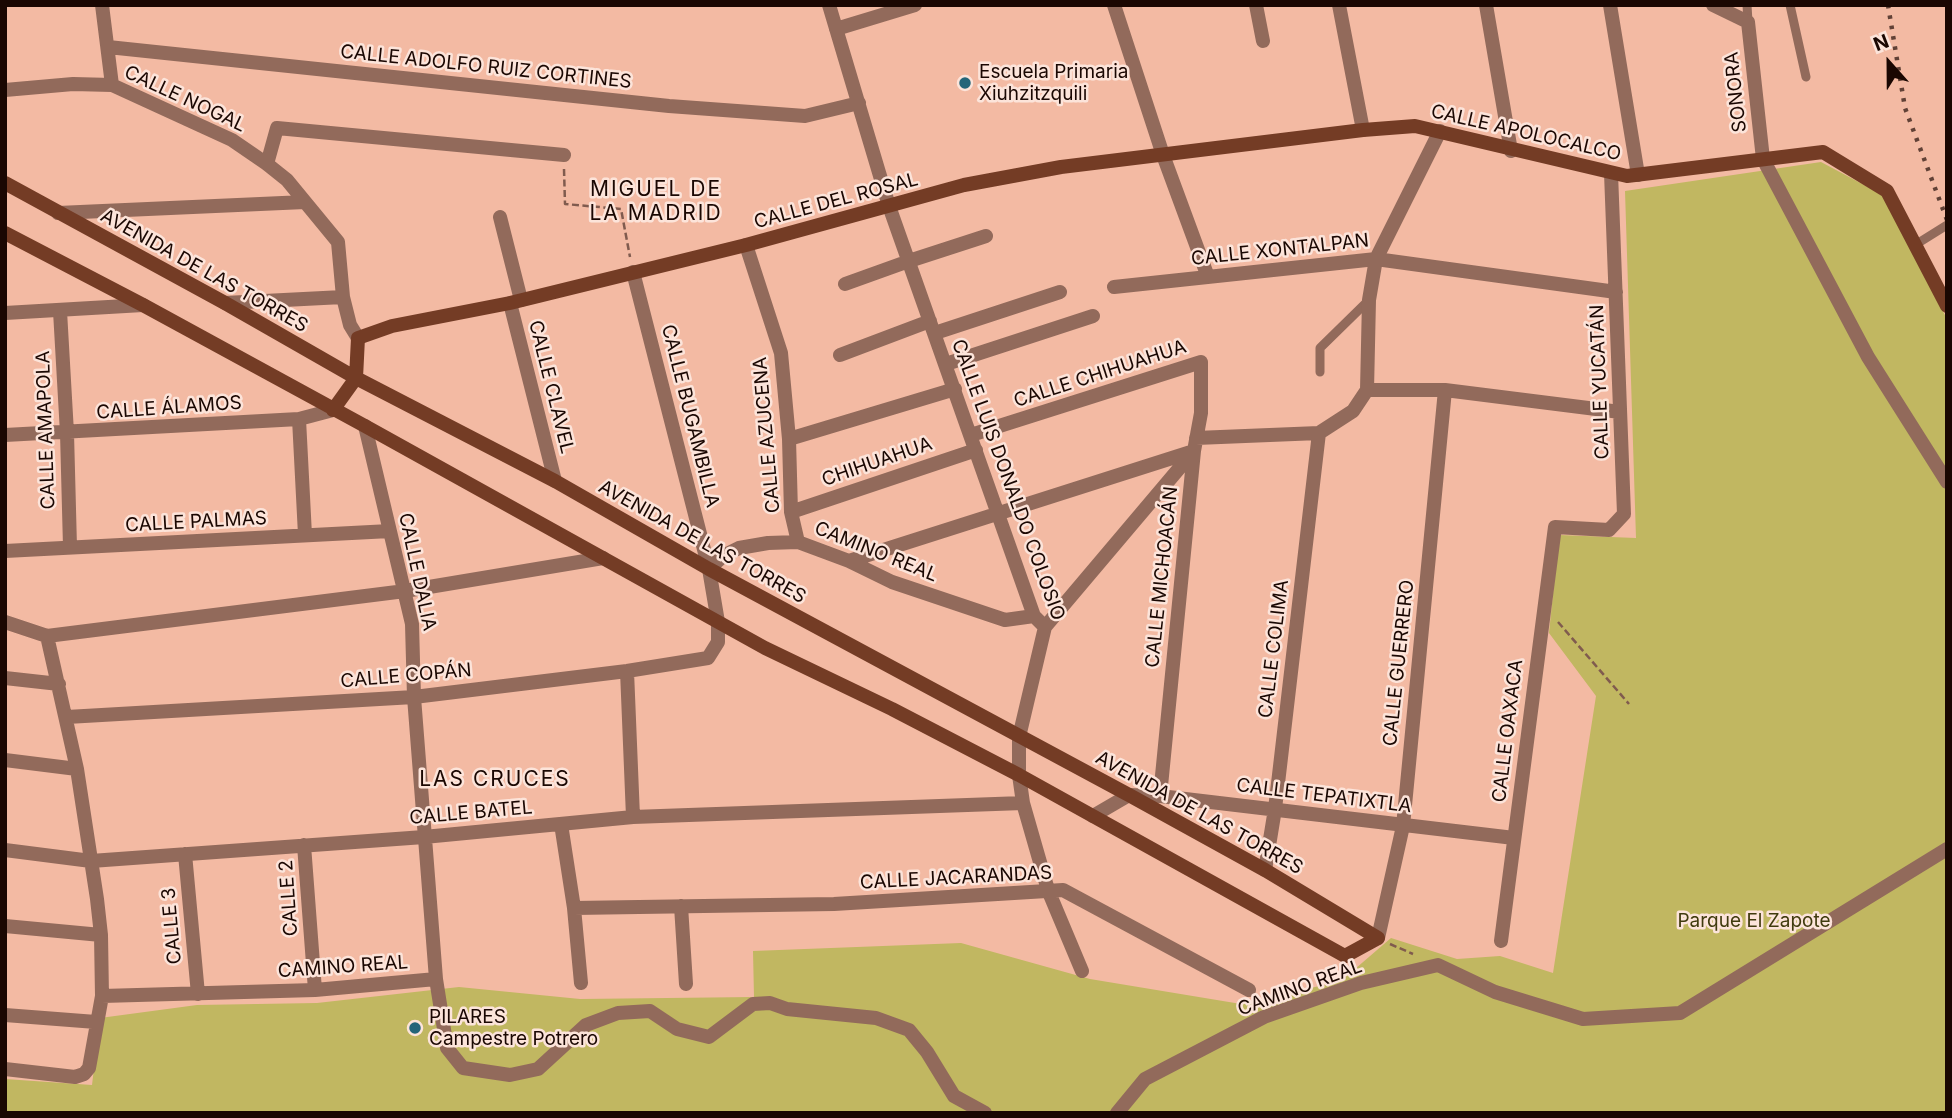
<!DOCTYPE html>
<html>
<head>
<meta charset="utf-8">
<style>
  body { margin:0 }
  #map { position:relative; width:1952px; height:1118px; overflow:hidden; background:#f3baa3; font-family:Inter,sans-serif }
  canvas { display:block }
  .frame { position:absolute; inset:0; border:7px solid #1a0702; pointer-events:none }
  .north { position:absolute; left:1854px; top:28px; width:70px; height:70px; -webkit-text-stroke:5px #fce4da; paint-order:stroke; rotate:339deg; font-size:19px; font-weight:700; line-height:28px; text-align:center; color:#1a0702 }
  .north::after { content:''; display:block; margin:auto; width:24px; height:32px; background:#1a0702; clip-path:polygon(50% 0,100% 100%,50% 72%,0 100%) }
</style>
</head>
<body>
<div id="map">
<canvas width="1952" height="1118"></canvas>
<div class="frame"></div>
<div class="north">N</div>
</div>
<script>
const g = document.querySelector('canvas').getContext('2d');
g.lineJoin = 'round';
function fillPath(path, color) { g.fillStyle = color; g.fill(path, 'evenodd'); }
const toPath = rows => new Path2D(rows.map(r => 'M' + r).join(''));
function strokePath(path, color, width, dash) { g.strokeStyle = color; g.lineWidth = width; g.lineCap = dash ? 'butt' : 'round'; g.setLineDash(dash || []); g.stroke(path); }
function drawText(font, color, halo, rows, align = 'center') {
  g.font = font + ' Inter,sans-serif'; g.lineWidth = 5; g.setLineDash([]); g.textBaseline = 'middle'; g.strokeStyle = halo; g.fillStyle = color; for (const [text, x, y, turn = 0] of rows) {
    g.save(); g.translate(x, y); g.rotate((+turn || 0) * Math.PI / 180); g.textAlign = isNaN(turn) ? turn : align; if (halo) g.strokeText(text, 0, 0); g.fillText(text, 0, 0); g.restore();
  }
}
fillPath(toPath([
  [1821,162,1883,195,1947,319,1947,1113,5,1113,5,1079,92,1085,100,1018,197,1005,317,1003,459,987,580,999,754,997,753,951,961,943,1090,979,1241,1004,1341,981,1391,938,1457,959,1500,956,1553,973,1596,696,1549,633,1559,535,1636,538,1625,191]
]), '#c1b761');
strokePath(toPath([
  [564,169,565,204,621,209,630,257],
  [1558,622,1629,704],
  [1390,944,1413,954]
]), '#805b4e', 2.5, [7, 3.5]);
strokePath(toPath([
  [1747,5,1748,22],
  [1790,5,1806,77],
  [1915,245,1947,225],
  [1320,372,1320,348,1369,300]
]), '#926a5b', 9);
strokePath(toPath([
  [102,5,112,85],
  [829,5,889,206,1034,616,1045,627,1019,737,1019,775,1023,803,1048,890,1082,971],
  [1114,5,1163,155,1208,277],
  [1256,5,1263,41],
  [1339,5,1363,130],
  [1486,5,1511,151],
  [1610,5,1638,175],
  [1713,5,1748,22,1763,159,1868,357,1947,482],
  [836,29,915,5],
  [108,47,669,106,805,116,859,103],
  [5,90,73,84,112,85,232,140,267,164,287,180,338,242,343,297,350,325,358,338],
  [267,164,277,128,564,155],
  [58,213,305,202],
  [500,217,521,300],
  [746,245,781,353,789,439,791,512,798,542],
  [845,284,909,261,986,236],
  [1114,287,1376,259,1616,292],
  [225,303,343,297],
  [510,303,555,481],
  [60,311,67,433,70,547],
  [5,313,143,305],
  [935,333,1060,292],
  [840,355,930,321],
  [946,364,1093,316],
  [1367,390,1369,300,1376,259,1440,131],
  [299,419,305,535],
  [365,426,412,624,414,697,436,979,447,1048,463,1068,510,1075,538,1069,586,1025,618,1013,650,1011,677,1029,709,1037,753,1004,770,1003,787,1009,876,1018,909,1030,927,1052,954,1096,985,1113],
  [5,435,299,419,333,410],
  [971,435,1201,362,1201,413,1194,451,1160,796],
  [1196,438,1319,433,1353,411,1367,390,1445,390,1620,412],
  [789,439,955,389],
  [791,512,976,450],
  [5,551,390,531],
  [849,561,1194,451],
  [709,569,723,556,739,548,768,543,798,542,849,561,892,582,1005,620,1034,616],
  [5,622,47,636],
  [1045,627,1193,452],
  [627,671,633,817],
  [5,678,59,684],
  [67,717,414,697,627,671,708,658,718,642,718,622,709,569,633,272],
  [5,760,77,769],
  [1093,816,1129,795,1160,796,1514,838],
  [561,824,574,908,581,983],
  [304,845,315,990],
  [5,850,91,861,424,837,633,817,1023,803],
  [185,854,198,994],
  [1265,870,1275,809,1319,433],
  [681,906,686,984],
  [574,908,834,904,1063,890,1249,990],
  [5,926,101,935],
  [1378,938,1403,826,1445,390],
  [1501,941,1555,527,1609,530,1624,514,1611,173],
  [102,996,315,990,436,979],
  [5,1015,96,1022],
  [5,1069,75,1077,84,1074,89,1068,102,996,101,935,97,899,77,769,47,636,405,591,603,558],
  [1117,1113,1145,1079,1264,1017,1361,983,1438,965,1495,992,1583,1019,1680,1013,1947,849]
]), '#926a5b', 14);
strokePath(toPath([
  [5,183,225,303,356,378,555,481,709,569,1129,795,1265,870,1378,938,1345,956,1019,775,892,709,765,648,365,426,143,305,5,233],
  [333,410,356,378,358,338,392,326,510,303,746,245,964,185,1061,167,1363,130,1415,126,1627,176,1823,152,1887,191,1947,306]
]), '#743c25', 14);
strokePath(toPath([
  [1888,5,1905,108,1947,220]
]), '#614136', 4.5, [3.5, 7]);
for (const [x, y, r, color] of [
  [965,83,7,"#246579"],
  [415,1028,7,"#246579"]
]) { const dot = new Path2D(); dot.arc(x, y, r, 0, 2 * Math.PI); g.fillStyle = color; g.fill(dot); strokePath(dot, '#fce4da', 2.5); }
drawText('19px', '#1a0702', '#fce4da', [
  ["CALLE ADOLFO RUIZ CORTINES",486,67,6],
  ["SONORA",1736,92,-96],
  ["CALLE NOGAL",185,99,25],
  ["CALLE APOLOCALCO",1526,133,13],
  ["CALLE DEL ROSAL",836,201,-15],
  ["CALLE XONTALPAN",1280,250,-6],
  ["AVENIDA DE LAS TORRES",204,271,29],
  ["CALLE CHIHUAHUA",1100,374,-18],
  ["CALLE YUCATÁN",1600,382,-92],
  ["CALLE CLAVEL",551,387,76],
  ["CALLE ÁLAMOS",169,408,-4],
  ["CALLE BUGAMBILLA",690,416,76],
  ["CALLE AMAPOLA",46,430,-92],
  ["CALLE AZUCENA",767,435,-95],
  ["CHIHUAHUA",877,462,-19],
  ["CALLE LUIS DONALDO COLOSIO",1008,480,70],
  ["CALLE PALMAS",196,522,-3],
  ["AVENIDA DE LAS TORRES",702,542,29],
  ["CAMINO REAL",876,552,22],
  ["CALLE DALIA",417,572,78],
  ["CALLE MICHOACÁN",1162,577,-84],
  ["CALLE COLIMA",1274,649,-83],
  ["CALLE GUERRERO",1399,663,-84],
  ["CALLE COPÁN",406,676,-5],
  ["CALLE OAXACA",1508,731,-83],
  ["CALLE TEPATIXTLA",1324,796,7],
  ["CALLE BATEL",471,813,-5],
  ["AVENIDA DE LAS TORRES",1199,813,29],
  ["CALLE JACARANDAS",956,878,-3],
  ["CALLE 2",289,898,-94],
  ["CALLE 3",172,926,-95],
  ["CAMINO REAL",343,967,-4],
  ["CAMINO REAL",1300,988,-20]
]);
drawText('19px', '#1a0702', '#fce4da', [
  ["Escuela Primaria",979,72],
  ["Xiuhzitzquili",979,94],
  ["PILARES",429,1017],
  ["Campestre Potrero",429,1039]
], 'left');
drawText('19px', '#403b0e', '#fce4da', [
  ["Parque El Zapote",1754,921]
]);
g.letterSpacing = '2px';
drawText('21px', '#1a0702', '#fce4da', [
  ["MIGUEL DE",656,190],
  ["LA MADRID",656,214],
  ["LAS CRUCES",495,780]
]);
g.letterSpacing = '0px';
</script>
</body>
</html>
